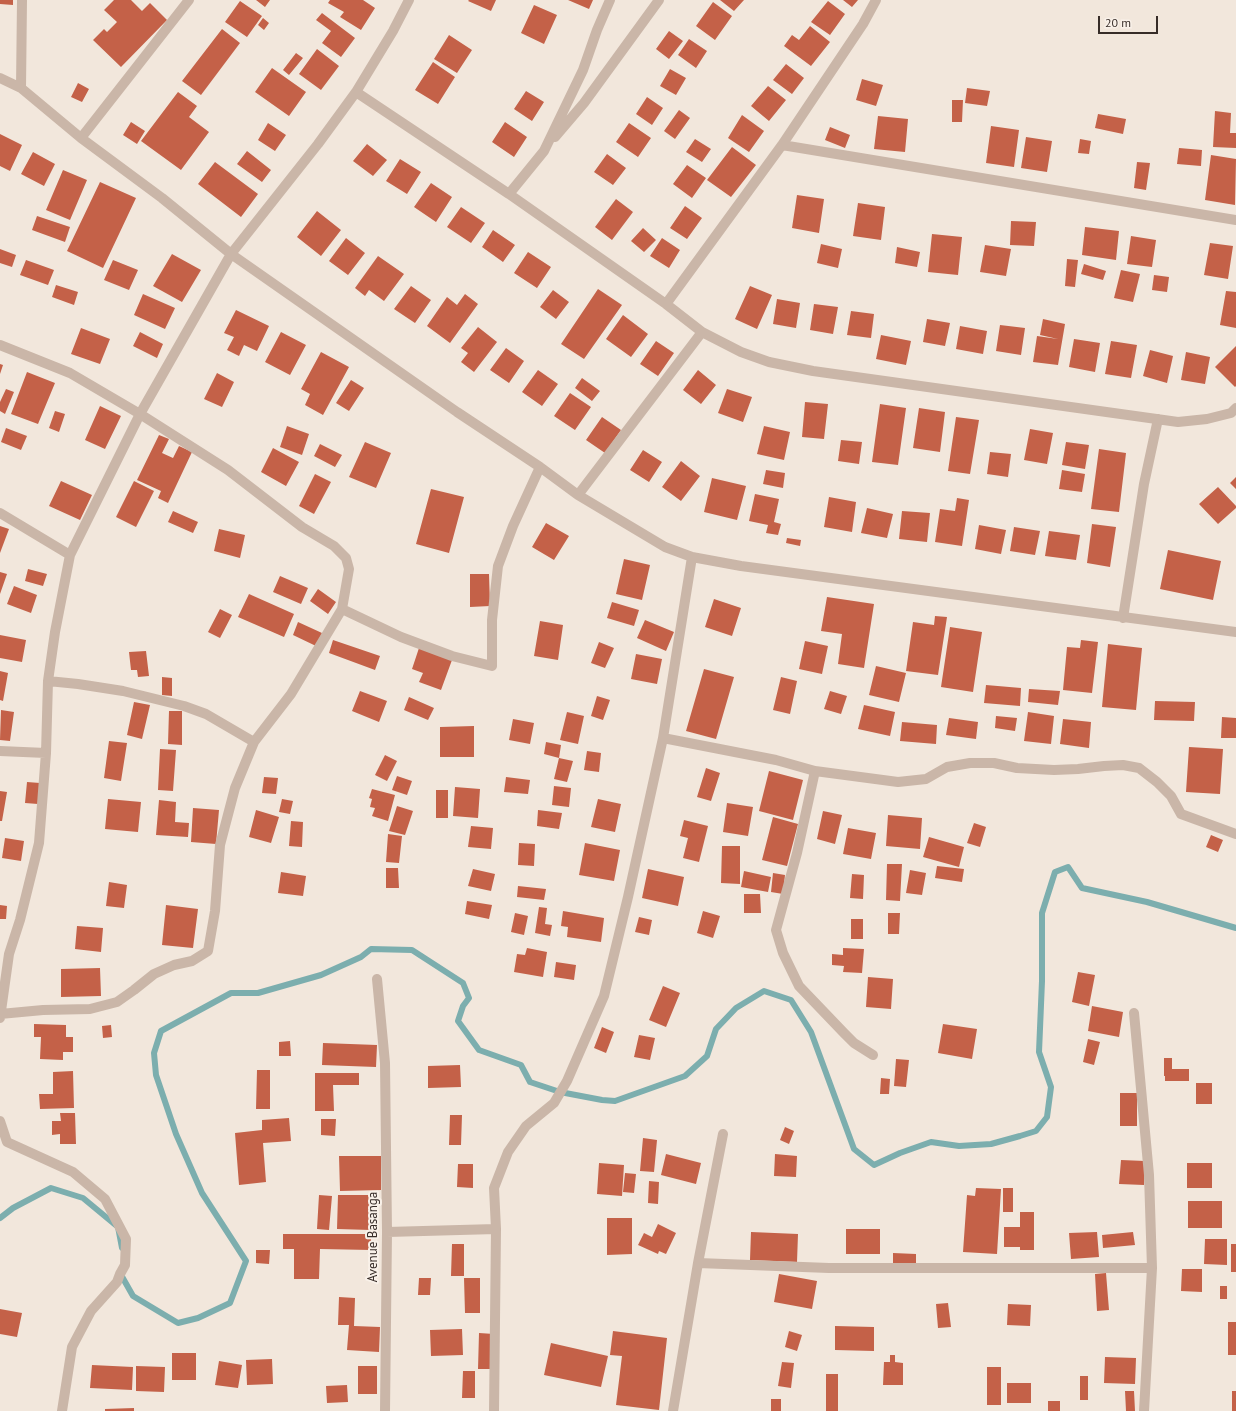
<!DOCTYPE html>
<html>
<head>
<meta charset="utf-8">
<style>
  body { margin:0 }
  #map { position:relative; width:1236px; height:1411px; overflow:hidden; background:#f2e7dc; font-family:"PT Sans",sans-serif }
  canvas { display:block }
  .scale { position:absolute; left:1098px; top:16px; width:60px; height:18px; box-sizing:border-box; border:2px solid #372c28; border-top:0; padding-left:5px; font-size:12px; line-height:14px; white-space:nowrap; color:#372c28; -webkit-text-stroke:3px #f9f1e9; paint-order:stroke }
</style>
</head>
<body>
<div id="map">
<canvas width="1236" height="1411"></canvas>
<div class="scale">20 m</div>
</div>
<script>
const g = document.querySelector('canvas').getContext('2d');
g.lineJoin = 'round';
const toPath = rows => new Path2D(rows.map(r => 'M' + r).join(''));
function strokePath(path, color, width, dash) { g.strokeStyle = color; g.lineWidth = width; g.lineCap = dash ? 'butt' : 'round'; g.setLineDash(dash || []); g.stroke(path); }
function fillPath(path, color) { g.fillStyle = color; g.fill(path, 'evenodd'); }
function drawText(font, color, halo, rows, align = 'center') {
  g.font = font + ' "PT Sans",sans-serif'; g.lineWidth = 4; g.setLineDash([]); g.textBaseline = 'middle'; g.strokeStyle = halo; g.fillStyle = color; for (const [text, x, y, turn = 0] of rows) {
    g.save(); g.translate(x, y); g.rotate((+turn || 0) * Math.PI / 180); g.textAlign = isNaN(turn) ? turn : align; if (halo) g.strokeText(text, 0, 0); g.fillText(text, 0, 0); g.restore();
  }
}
strokePath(toPath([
  [0,1218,13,1208,51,1188,83,1198,118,1227,122,1248],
  [120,1273,133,1296,178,1323,198,1318,230,1303,246,1261,202,1193,176,1134,156,1075,154,1053,161,1031,231,993,258,993,321,975,361,957,371,949,412,950,463,983,469,998,463,1006,458,1021,479,1050,521,1065,530,1082,560,1092,602,1100,615,1101,685,1076,707,1056,716,1029,736,1008,764,991,791,1000,811,1032,854,1149,874,1165,900,1153,931,1142,959,1146,991,1144,1020,1136,1036,1131,1047,1117,1051,1087,1039,1052,1042,981,1042,913,1055,872,1068,867,1082,888,1147,902,1236,928]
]), '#7caeae', 6);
fillPath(toPath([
  [0,0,13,0,13,5,0,4],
  [114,0,131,0,142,11,150,3,167,20,121,67,93,40,104,29,107,32,117,22,104,10],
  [256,0,270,0,265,7],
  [330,0,363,0,375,8,361,30,340,17,344,12,328,3],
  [469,0,496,0,491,11,468,1],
  [568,0,593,0,589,9],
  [720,0,744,0,734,11],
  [843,0,858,0,852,7],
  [240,1,262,16,247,37,225,22],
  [828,1,845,14,830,35,811,22],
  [713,2,732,16,715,40,696,26],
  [534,5,557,15,544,44,521,33],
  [322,13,355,38,341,57,322,43,331,31,316,20],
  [263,18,269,23,264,30,258,25],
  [810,26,830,42,811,66,784,46,792,35,799,40],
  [222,29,240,43,201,95,182,81],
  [669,31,683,41,669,59,656,49],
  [449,35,472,50,457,73,434,59],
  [689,39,707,51,696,68,678,55],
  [317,49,339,66,321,90,299,74],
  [296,53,303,58,289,75,283,70],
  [433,62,455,77,438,104,415,90],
  [786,64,804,78,792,94,773,80],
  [272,68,306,92,289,116,255,92],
  [670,69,686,78,676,95,660,86],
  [862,79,883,85,876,106,856,100],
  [78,83,89,89,82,102,71,97],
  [768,86,786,100,769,121,751,106],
  [967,88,990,91,987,106,965,103],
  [526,91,544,102,532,121,514,109],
  [178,92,197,106,189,117,209,132,181,170,141,141],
  [647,97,663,108,652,125,636,114],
  [952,100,963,100,962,122,952,122],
  [679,110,690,118,675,139,664,131],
  [1215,111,1231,113,1230,133,1236,133,1236,148,1213,147],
  [1098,114,1126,119,1123,134,1095,128],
  [742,115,764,131,749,152,728,138],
  [878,116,908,119,905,152,874,149],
  [131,122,145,131,137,144,123,135],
  [505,122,527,137,514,157,492,142],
  [268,123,286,135,275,151,258,140],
  [629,123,651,138,638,157,616,142],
  [991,126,1019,130,1014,167,986,163],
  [830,127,850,135,845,148,825,140],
  [0,134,22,145,10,171,0,166],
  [1026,137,1052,141,1047,172,1021,168],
  [695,139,711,149,702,162,686,152],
  [1080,139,1091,141,1089,154,1078,153],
  [367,144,387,160,373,176,353,161],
  [732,147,756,165,731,197,707,180],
  [1179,148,1202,150,1201,166,1177,164],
  [247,151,271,170,262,182,237,164],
  [33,152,55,164,44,186,21,174],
  [607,154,626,168,613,185,594,172],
  [1211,155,1236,159,1235,205,1205,200],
  [400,159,421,172,407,194,386,181],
  [215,162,258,194,241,217,198,184],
  [1137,162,1150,163,1146,190,1134,188],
  [687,165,706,178,692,198,673,184],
  [63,170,87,180,70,220,46,210],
  [100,182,136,198,103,268,67,251],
  [431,183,452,197,436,222,414,207],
  [797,195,824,199,819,233,792,228],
  [616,199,633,212,612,240,595,227],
  [858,203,885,207,881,240,853,236],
  [685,206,702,218,687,239,670,228],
  [461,207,485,223,471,243,447,227],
  [317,211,341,230,321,256,297,237],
  [37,216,70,227,65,242,32,230],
  [1011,221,1036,222,1034,246,1010,245],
  [1085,227,1119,231,1116,260,1082,255],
  [643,228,656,240,644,252,631,241],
  [493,230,515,245,503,262,482,247],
  [932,234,962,237,958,275,928,272],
  [1131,236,1156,240,1152,267,1127,264],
  [346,238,365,253,348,275,329,261],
  [662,238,680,250,669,268,650,256],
  [1210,243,1233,246,1228,279,1204,275],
  [821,244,842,249,838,268,817,263],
  [985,245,1011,249,1006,276,980,272],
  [897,247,920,252,917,267,895,263],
  [0,249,16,255,12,267,0,263],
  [528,252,551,267,537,288,514,273],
  [172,254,201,270,182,302,153,286],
  [378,256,404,274,384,301,369,290,365,296,355,288],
  [1067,259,1078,260,1075,287,1065,286],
  [26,260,54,270,48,285,20,275],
  [113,260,138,270,129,290,104,280],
  [1084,264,1106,271,1103,280,1081,274],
  [1121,270,1140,274,1133,302,1114,298],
  [1154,275,1169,277,1167,292,1152,290],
  [56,285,78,292,74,305,52,297],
  [411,286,431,300,415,323,394,309],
  [750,286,772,295,757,329,735,319],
  [598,289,622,305,584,359,561,344],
  [553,290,569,302,556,319,540,307],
  [1226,291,1236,292,1236,328,1220,325],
  [143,294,175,308,165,329,134,315],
  [465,294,478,304,450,343,427,326,447,297,457,305],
  [777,299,800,303,796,328,773,324],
  [814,304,838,307,833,334,810,330],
  [236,310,269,326,257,351,244,345,239,356,227,350,234,337,224,333],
  [851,311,874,314,871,338,847,335],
  [623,315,648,334,631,357,606,339],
  [927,319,950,323,945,346,923,342],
  [1043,319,1065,324,1058,365,1033,362,1037,336,1058,339,1040,335],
  [1000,325,1025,328,1021,355,996,351],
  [960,326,987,331,983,354,956,349],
  [478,327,497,342,474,372,461,362,468,353,461,348],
  [81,328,110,339,100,364,71,354],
  [140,332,163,344,157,358,133,346],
  [281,332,306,345,290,375,265,362],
  [881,335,911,341,906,365,876,359],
  [1074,339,1100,343,1095,372,1069,367],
  [656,341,674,353,658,376,640,364],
  [1111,341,1137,345,1131,378,1105,374],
  [1236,346,1236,386,1235,387,1215,367],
  [506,348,524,361,509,383,490,370],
  [1150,350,1173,356,1167,383,1143,376],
  [321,352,349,367,323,415,305,405,310,394,301,389],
  [1186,352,1210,357,1205,384,1181,380],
  [0,364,3,365,0,374],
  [538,370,558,384,542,406,522,392],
  [698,370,716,385,701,404,683,390],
  [27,372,55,383,38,424,11,414],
  [217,373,234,382,222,407,204,399],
  [582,378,600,391,592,401,575,388],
  [351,380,364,388,349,411,336,403],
  [6,389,14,392,5,414,0,411,0,402],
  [727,389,752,397,743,422,718,413],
  [570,393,591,407,575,430,554,416],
  [805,402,828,404,824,439,802,437],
  [880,404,906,408,898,465,872,462],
  [100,406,121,416,105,449,85,440],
  [919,408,945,412,940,452,913,448],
  [55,411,65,414,59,432,49,428],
  [602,417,621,430,605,453,586,440],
  [956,417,979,420,970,474,948,471],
  [287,426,309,434,302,455,280,447],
  [764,426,790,432,784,460,757,454],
  [6,428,27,436,21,450,1,442],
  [1030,429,1053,433,1047,464,1024,460],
  [159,435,169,439,162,453,173,458,179,446,192,452,168,503,158,498,161,491,137,480],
  [841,440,862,442,859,464,838,461],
  [365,442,391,453,376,488,349,477],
  [1066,442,1089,445,1085,469,1062,465],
  [320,444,342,455,335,467,314,456],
  [273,448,299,462,286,486,261,472],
  [1099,449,1126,453,1119,512,1091,509],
  [643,450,662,462,649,482,630,470],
  [990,452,1011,454,1008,477,987,474],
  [681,461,700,476,681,501,662,487],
  [766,470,785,473,783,488,763,484],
  [1062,470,1085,474,1082,492,1059,489],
  [315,474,331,482,314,514,299,506],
  [1236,477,1236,489,1230,483],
  [712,478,746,486,737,520,704,512],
  [61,481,92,495,80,520,49,506],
  [134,481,154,491,136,527,116,517],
  [1218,487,1236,506,1236,508,1218,524,1199,504],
  [431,489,464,497,449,553,416,544],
  [755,494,779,499,774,522,781,524,778,535,766,533,768,525,749,521],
  [829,497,856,502,852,532,824,527],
  [957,498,969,500,962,546,935,542,940,509,955,511],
  [867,508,893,514,887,538,861,533],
  [173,511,198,522,193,533,168,522],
  [902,511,930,513,927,542,899,539],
  [546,523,569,536,554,560,532,547],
  [1092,524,1116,527,1110,567,1087,563],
  [979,525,1006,530,1001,554,975,549],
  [0,526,9,529,0,553],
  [1014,527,1040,531,1035,555,1010,551],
  [219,529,245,535,240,558,214,551],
  [1049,531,1080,535,1076,560,1045,556],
  [787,538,801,540,800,546,786,543],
  [1168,550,1221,561,1213,600,1160,589],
  [624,559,650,565,642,600,616,594],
  [28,569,47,574,43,586,25,581],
  [0,572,7,574,0,594],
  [470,574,489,574,490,606,470,607],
  [280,576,308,588,301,604,273,592],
  [14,586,37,595,31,613,7,604],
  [318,589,336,602,328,614,310,601],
  [249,594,294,614,284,637,238,617],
  [827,597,874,604,864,668,838,664,842,634,821,631],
  [714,599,741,608,732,636,705,627],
  [612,602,639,610,634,626,607,618],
  [220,609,232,615,220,638,208,632],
  [935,616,947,617,938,675,906,671,913,622,934,625],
  [645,620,674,632,666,651,637,638],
  [540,621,563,625,558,660,534,656],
  [298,622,322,633,316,646,293,635],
  [950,627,982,632,973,692,941,687],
  [0,635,26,640,22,662,0,658],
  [333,640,380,656,375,670,329,653],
  [1081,640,1098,642,1092,693,1063,690,1067,647,1080,648],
  [805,641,828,646,822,674,799,669],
  [599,642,614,648,605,668,591,663],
  [1108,644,1142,648,1136,710,1102,707],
  [419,648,452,660,441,690,419,682,423,673,412,669],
  [146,651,149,676,138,677,137,670,131,670,129,652],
  [636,654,662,659,657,684,631,679],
  [876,666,906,673,899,702,869,695],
  [704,669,734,677,716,739,686,731],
  [0,671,8,673,3,701,0,700],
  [162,677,172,678,172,696,162,695],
  [781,677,797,681,790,714,773,710],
  [986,685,1021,688,1020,706,984,703],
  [1029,689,1060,691,1058,705,1028,702],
  [360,691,387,701,379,722,352,711],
  [830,691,847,696,841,714,824,709],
  [597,696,610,700,603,720,591,716],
  [409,697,434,708,428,720,404,710],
  [1155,701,1195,702,1194,721,1154,720],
  [134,702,150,705,142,739,127,735],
  [864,705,895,712,890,736,858,729],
  [1,710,14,712,10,741,0,740],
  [169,711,182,711,182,745,168,744],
  [567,712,584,716,578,744,560,740],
  [1028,712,1054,716,1051,744,1024,741],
  [996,716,1017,718,1015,731,995,728],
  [1222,717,1236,718,1236,738,1221,738],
  [949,718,978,722,976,739,946,735],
  [513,719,534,723,530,744,509,740],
  [1063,719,1091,722,1089,748,1060,744],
  [902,722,937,725,936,744,900,741],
  [474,726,474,757,440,757,440,727],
  [109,741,127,743,121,781,104,778],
  [546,742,561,745,559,758,544,754],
  [1189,747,1223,749,1220,794,1186,792],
  [160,749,176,750,173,791,158,790],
  [587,751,601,753,599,772,584,770],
  [385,755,397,761,387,781,375,775],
  [559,758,573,761,567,782,554,779],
  [706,768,720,773,711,801,697,797],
  [769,771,803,780,793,820,759,811],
  [397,776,412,781,407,795,392,790],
  [264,777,278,778,276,794,262,793],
  [506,777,530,780,528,794,504,792],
  [27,782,40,783,38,804,25,803],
  [554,786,571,788,569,807,552,805],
  [455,787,480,789,478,818,453,816],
  [372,789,395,795,388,821,372,816,375,808,370,807,372,799,369,798],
  [436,790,448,790,448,818,436,818],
  [0,791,7,792,2,821,0,821],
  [108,799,141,802,138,832,105,829],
  [282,799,293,801,290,814,279,812],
  [598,799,621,804,615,832,591,827],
  [159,800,176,802,175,822,189,823,188,837,156,835],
  [727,803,753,807,748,836,723,832],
  [397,806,413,811,405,835,389,831],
  [193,808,219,810,216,844,191,842],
  [256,810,279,817,271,843,249,837],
  [538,810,562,813,559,829,537,826],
  [823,811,842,815,835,844,817,839],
  [888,815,922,818,920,849,886,846],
  [773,817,798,824,787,866,762,860],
  [684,820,708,826,699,862,683,858,688,838,680,836],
  [291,821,303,822,302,847,289,846],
  [974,823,986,827,980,847,967,843],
  [471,826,493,828,491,849,468,847],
  [848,828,876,833,871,859,843,854],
  [388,834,402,836,399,863,386,862],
  [1211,835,1223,840,1218,852,1206,847],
  [929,837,964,847,959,867,923,857],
  [5,838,24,841,21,861,2,858],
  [519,843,535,844,534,866,518,865],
  [585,843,620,850,614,881,579,875],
  [722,846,740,846,740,884,721,883],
  [887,864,902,864,900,901,886,900],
  [937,866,964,869,962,882,935,878],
  [386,868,398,868,399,888,386,888],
  [473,869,495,874,491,891,468,886],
  [648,869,684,877,678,906,642,898],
  [910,870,926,873,922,895,906,893],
  [744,871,771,877,768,892,741,887],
  [281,872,306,876,303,896,278,893],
  [773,873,785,875,783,894,771,892],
  [852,874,864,875,863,899,850,898],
  [109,882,127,885,124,908,106,906],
  [518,886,546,889,544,900,517,897],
  [744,894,760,894,761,913,744,913],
  [467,901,492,905,489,919,465,914],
  [0,905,7,906,6,919,0,919],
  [166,905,198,909,193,948,162,945],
  [539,907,547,908,545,924,552,925,550,936,535,933],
  [563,911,604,918,601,942,567,937,568,927,561,926],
  [703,911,720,916,713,938,697,933],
  [515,913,528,916,524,935,511,932],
  [888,913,900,913,899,934,888,934],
  [639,917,652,920,649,935,635,932],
  [851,919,863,919,863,939,851,939],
  [77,926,103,928,101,952,75,949],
  [527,948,547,952,543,977,514,972,517,954,525,955],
  [843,948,864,949,862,973,843,972,844,966,832,965,832,954,843,955],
  [556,962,576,965,574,980,554,977],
  [100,968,101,996,61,997,61,969],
  [1078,972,1095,975,1089,1006,1072,1002],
  [868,977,893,979,891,1009,866,1007],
  [663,986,680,993,666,1027,649,1020],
  [1092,1006,1123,1012,1119,1037,1088,1031],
  [34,1024,66,1025,66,1037,73,1037,73,1052,63,1052,63,1060,40,1059,41,1037,34,1037],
  [943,1024,977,1029,972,1059,938,1053],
  [111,1025,112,1037,103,1038,102,1026],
  [602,1027,614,1032,606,1053,594,1048],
  [639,1035,655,1038,650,1060,634,1057],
  [1088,1039,1100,1042,1094,1065,1083,1062],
  [290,1041,291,1056,279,1056,279,1042],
  [323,1043,377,1045,376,1067,322,1065],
  [1164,1058,1172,1058,1172,1069,1189,1069,1189,1081,1165,1081,1165,1076,1164,1076],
  [896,1059,909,1060,906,1087,894,1086],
  [460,1065,461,1087,428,1088,428,1066],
  [257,1070,270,1070,270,1109,256,1109],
  [73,1071,74,1108,40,1109,39,1094,53,1094,53,1072],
  [315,1073,359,1073,359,1085,333,1085,334,1111,315,1111],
  [881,1078,890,1079,889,1094,880,1094],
  [1196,1083,1212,1083,1212,1104,1196,1104],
  [1120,1093,1137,1093,1137,1126,1120,1126],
  [60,1113,75,1113,76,1144,60,1144,60,1134,52,1135,52,1121,61,1121],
  [450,1115,462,1115,461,1145,449,1145],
  [289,1118,291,1141,263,1143,266,1182,239,1185,235,1133,262,1130,262,1120],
  [321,1119,336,1119,335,1136,321,1135],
  [785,1127,794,1131,789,1144,780,1140],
  [643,1138,657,1140,654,1172,640,1171],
  [666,1154,701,1163,696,1184,661,1175],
  [775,1154,797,1156,796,1177,774,1176],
  [339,1156,381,1156,381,1190,340,1191],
  [1121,1160,1145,1161,1144,1185,1119,1184],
  [599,1163,624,1165,622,1196,597,1194],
  [1187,1163,1212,1163,1212,1188,1187,1188],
  [458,1164,473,1164,473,1188,457,1187],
  [625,1173,636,1174,634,1193,623,1192],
  [649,1181,659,1182,658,1204,648,1203],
  [976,1188,1001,1189,997,1254,963,1252,967,1195,975,1196],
  [1003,1188,1013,1188,1013,1212,1003,1212],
  [319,1195,332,1196,329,1230,317,1229],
  [338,1195,372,1195,371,1230,337,1229],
  [1188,1201,1222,1201,1222,1228,1188,1228],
  [1020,1212,1034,1212,1034,1250,1020,1250,1020,1247,1004,1247,1004,1227,1020,1227],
  [607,1218,632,1218,632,1254,607,1255],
  [658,1224,676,1233,666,1254,659,1251,658,1254,638,1245,644,1233,652,1237],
  [846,1229,880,1229,880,1254,846,1254],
  [751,1232,798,1234,797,1262,750,1260],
  [1097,1232,1099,1257,1071,1259,1069,1233],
  [1133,1232,1135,1245,1103,1248,1102,1235],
  [283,1234,371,1234,371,1250,320,1249,319,1279,294,1279,294,1249,283,1249],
  [1205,1239,1227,1239,1227,1265,1204,1264],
  [452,1244,464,1244,464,1276,451,1276],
  [1231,1244,1236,1244,1236,1272,1231,1272],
  [256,1250,270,1250,269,1264,256,1263],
  [893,1253,916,1254,916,1264,893,1264],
  [1182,1269,1202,1269,1202,1292,1181,1291],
  [1106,1273,1109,1310,1097,1311,1095,1274],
  [779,1274,817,1281,812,1309,774,1302],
  [419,1278,431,1278,430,1295,418,1295],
  [464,1278,480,1278,480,1313,465,1313],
  [1220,1286,1227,1286,1227,1299,1220,1299],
  [339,1297,355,1298,354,1326,380,1327,379,1352,347,1350,349,1325,338,1325],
  [948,1303,951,1327,938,1328,936,1304],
  [1008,1304,1031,1305,1030,1326,1007,1325],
  [0,1309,22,1313,17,1337,0,1334],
  [1228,1322,1236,1322,1236,1355,1228,1355],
  [835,1326,874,1327,874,1351,835,1350],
  [462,1329,463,1355,431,1356,430,1330],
  [613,1331,667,1338,659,1410,616,1405,622,1356,610,1355],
  [789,1331,802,1335,797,1351,785,1347],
  [479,1333,494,1334,493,1369,478,1369],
  [551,1343,608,1356,601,1387,544,1375],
  [172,1353,196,1353,196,1380,172,1380],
  [890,1355,895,1355,895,1362,903,1363,903,1385,883,1385,884,1362,890,1362],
  [1105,1357,1136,1358,1135,1384,1104,1383],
  [272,1359,273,1384,247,1385,246,1360],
  [219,1361,242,1365,238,1388,215,1385],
  [782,1362,794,1363,791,1388,778,1386],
  [92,1365,133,1367,132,1390,90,1388],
  [136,1366,165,1367,164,1392,136,1391],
  [358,1366,377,1366,377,1394,358,1394],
  [987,1367,1001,1367,1001,1405,987,1405],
  [463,1371,475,1371,475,1398,462,1398],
  [826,1374,838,1374,838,1411,826,1411],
  [1080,1376,1088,1376,1088,1400,1080,1400],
  [1007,1383,1031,1383,1031,1403,1007,1403],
  [347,1385,348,1402,327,1403,326,1386],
  [1125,1391,1134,1391,1135,1411,1126,1411],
  [1232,1391,1236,1391,1236,1411,1232,1411],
  [771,1399,781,1399,781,1411,771,1411],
  [1048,1401,1060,1401,1060,1411,1048,1411],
  [134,1408,134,1411,105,1411,105,1409]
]), '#c46148');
strokePath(toPath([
  [0,78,21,88,81,138,162,198,231,254,457,412,540,467,578,495,665,547,692,557,741,566,1236,632],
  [21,88,22,0],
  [356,92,509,194,666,304,702,332,741,352,769,362,813,371,1178,422,1207,419,1231,413,1236,408],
  [555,137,584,103,659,0],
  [81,138,189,0],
  [782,145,1236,220],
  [509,194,544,151,583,70,597,30,610,0],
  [666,304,782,145,863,24,876,0],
  [0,345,70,373,140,414,228,470,302,527,334,546,346,558,349,569,342,609,291,694,254,742,235,788,220,845,215,911,208,951,192,961,174,965,154,974,134,990,117,1002,90,1009,43,1010,0,1014],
  [578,495,702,332],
  [0,513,70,555],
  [342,609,401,637,452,656,492,666,492,620,498,566,513,526,540,467],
  [1123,618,1144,484,1158,419],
  [48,681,78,684,123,691,184,706,206,714,254,742],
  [663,738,776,760,815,771,898,782,926,779,947,767,970,763,994,763,1017,768,1054,770,1078,769,1104,766,1123,765,1139,768,1157,782,1171,796,1181,814,1236,834],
  [0,751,46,753],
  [815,771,797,853,776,930,783,953,799,986,844,1033,854,1043,873,1055],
  [377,979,385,1063,387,1232,385,1411],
  [1134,1013,1149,1175,1152,1268,1144,1411],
  [0,1018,9,954,20,920,39,843,46,753,48,681,55,632,70,555,140,414,231,254,318,144,356,92,393,31,409,0],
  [0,1121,7,1142,73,1172,105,1199,126,1239,125,1265,120,1274,117,1282,91,1311,72,1347,62,1411],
  [387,1232,496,1229],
  [698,1263,829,1268,1152,1268],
  [494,1411,496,1229,494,1188,508,1152,526,1126,554,1103,567,1081,604,996,628,897,663,738,692,557],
  [673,1411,698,1263,723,1134]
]), '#cab6a8', 10);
drawText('13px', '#372c28', '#f9f1e9', [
  ["Avenue Basanga",373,1237,-90]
]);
</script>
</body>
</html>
